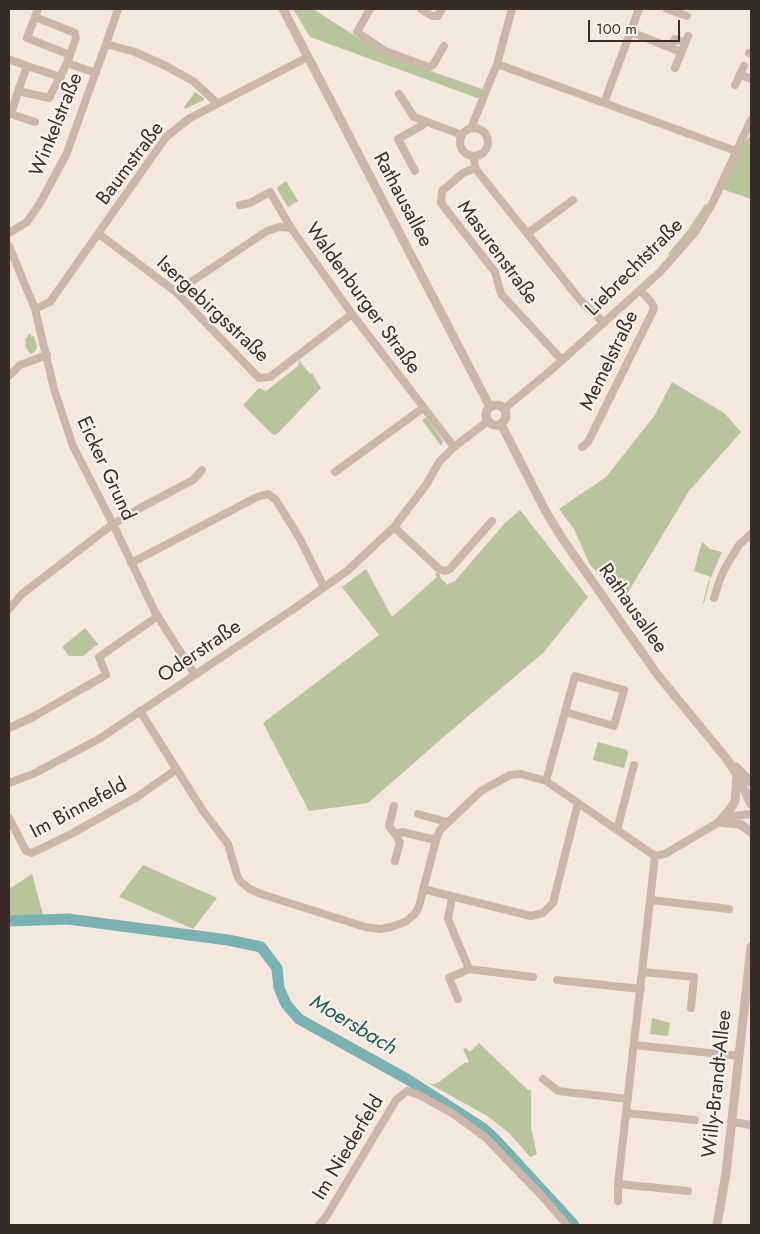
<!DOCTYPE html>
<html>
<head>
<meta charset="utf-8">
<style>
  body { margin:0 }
  #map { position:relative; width:760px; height:1234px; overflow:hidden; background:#f4e7dc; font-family:Jost,sans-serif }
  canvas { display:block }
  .frame { position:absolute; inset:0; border:10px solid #392c28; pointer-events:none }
  .scale { position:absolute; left:588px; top:20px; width:92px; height:22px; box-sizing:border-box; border:2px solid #392c28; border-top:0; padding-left:6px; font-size:15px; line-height:18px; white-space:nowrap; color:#392c28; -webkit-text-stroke:4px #fbf2e9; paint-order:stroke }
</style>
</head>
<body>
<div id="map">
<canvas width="760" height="1234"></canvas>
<div class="frame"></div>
<div class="scale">100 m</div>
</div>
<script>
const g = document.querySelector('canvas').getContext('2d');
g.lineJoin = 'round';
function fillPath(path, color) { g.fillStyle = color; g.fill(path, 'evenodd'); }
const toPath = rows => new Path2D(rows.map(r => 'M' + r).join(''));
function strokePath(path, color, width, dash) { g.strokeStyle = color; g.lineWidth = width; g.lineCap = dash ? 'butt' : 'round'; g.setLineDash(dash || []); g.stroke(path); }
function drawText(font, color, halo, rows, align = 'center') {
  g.font = font + ' Jost,sans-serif'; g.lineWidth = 4.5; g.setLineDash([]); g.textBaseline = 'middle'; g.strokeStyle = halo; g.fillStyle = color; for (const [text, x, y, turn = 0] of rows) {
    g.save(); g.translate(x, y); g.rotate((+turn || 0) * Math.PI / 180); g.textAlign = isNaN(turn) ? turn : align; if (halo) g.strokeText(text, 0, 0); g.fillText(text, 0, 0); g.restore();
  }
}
fillPath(toPath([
  [293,9,313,9,385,55,482,89,485,94,483,100,310,37],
  [195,92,204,98,204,100,185,109,184,107],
  [751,135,751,199,719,188,736,151],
  [286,181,298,201,288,207,277,189,279,186],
  [705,204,708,206,695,227,670,256,668,254,688,230],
  [30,333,31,337,34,336,37,347,35,352,30,354,25,346,26,344,25,340],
  [299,360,310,374,312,373,321,388,280,431,275,435,272,434,244,406,244,404,259,388,266,391,298,366],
  [672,382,724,413,741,432,689,491,624,599,590,565,574,529,559,509,606,477,655,415],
  [426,417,443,441,441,446,422,420],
  [520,510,588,597,544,652,446,735,368,803,309,811,263,723,379,635,342,587,366,569,392,617,437,577,435,574,439,572,441,579,446,583,446,585,455,581,504,524],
  [702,542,710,549,722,552,710,580,704,604,703,603,708,583,711,577,694,571],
  [85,628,98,644,83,656,69,656,62,647],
  [598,742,627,750,628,754,624,768,593,760],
  [143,865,217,898,193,929,119,897],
  [32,874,45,922,9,923,9,889],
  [652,1018,670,1023,668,1036,650,1034],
  [479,1043,528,1090,531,1090,531,1128,537,1154,530,1157,510,1134,489,1117,428,1083,433,1084,439,1082,464,1063,469,1062,463,1049,466,1048,470,1052]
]), '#b8c49b');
strokePath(toPath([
  [9,921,68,919,228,940,261,947,277,968,279,988,286,1004,299,1019,407,1079,483,1128,495,1139,574,1225]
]), '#7ab2b1', 11);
strokePath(toPath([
  [38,9,27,38,70,55,67,63,96,73],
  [370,9,357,32,385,51,429,67,433,65,444,46],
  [421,9,432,16,438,16,442,9],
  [667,9,687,16],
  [35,17,75,33,76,38,70,55],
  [631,32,681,52],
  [106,44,118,9],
  [671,48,675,39,685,43],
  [749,53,751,54],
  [11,60,27,66,18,91],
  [497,64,736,151],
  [27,66,61,77],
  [675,68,688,36],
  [740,74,751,79],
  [735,85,744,66],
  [399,94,414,117,462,135],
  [604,103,639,9],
  [35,122,11,114,18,91,49,98,67,63],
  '460 142a14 14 0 1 1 28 0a14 14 0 1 1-28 0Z',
  [471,128,497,64,512,9],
  [474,157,475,168,581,301,604,323],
  [475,168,463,173,442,191,441,203,495,272,501,294,562,360],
  [415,171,398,139,423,125,425,121],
  [240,205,250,203,270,192,291,228],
  [9,233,27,222,40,203,66,155,106,44,135,52,166,66,193,81,217,103],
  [528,233,573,200],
  [99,234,176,292,259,378,270,377,352,314],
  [9,246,35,309,54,389,73,446,113,524,155,612,195,675],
  [176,292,267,231,279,227,291,228,352,314,454,447],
  [35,309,50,302,166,137,190,118,308,57],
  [9,376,20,365,47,355],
  [504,409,550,371,660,272,696,231,712,204,751,120],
  [582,447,588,442,653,311,654,307,651,302,640,290],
  [335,472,423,408],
  [394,527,439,569,445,571,450,569,492,521],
  [131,563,257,497,268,494,276,500,300,539,324,587],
  [714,598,719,582,725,568,739,545,751,534],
  [9,609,22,594,113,524,144,506,193,480,202,470],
  [140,711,203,811,228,844,237,875,240,881,250,889,261,894,365,927,380,929,391,927,405,922,415,914,419,906,436,840,440,830,481,791,510,775,521,774,546,781,655,856,665,854,719,822,734,816,751,814],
  [9,728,33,717,106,675,99,657,158,616],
  [546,781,565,712,614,726,624,690,575,676,565,712],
  [9,783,33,774,99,739,295,608,347,571,394,527,426,485,439,462,454,447,488,421],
  [394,806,389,826,395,834,402,832,436,840],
  [418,814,447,822],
  [9,818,26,851,32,853,71,834,137,797,177,769],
  [617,830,634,765],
  [395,861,400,842,395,834],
  [423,889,531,916,543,913,553,903,578,803],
  [452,897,448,919,469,969,533,977],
  [651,900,729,909],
  [643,972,694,977,691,1008],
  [557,980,641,989],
  [458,999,449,978,469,969],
  [634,1045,739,1056],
  [543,1079,558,1091,628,1099],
  [626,1113,695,1120],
  [732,1122,751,1125],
  [618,1184,688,1191],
  [618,1201,618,1184,655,856],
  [319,1225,326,1217,396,1100,407,1091,417,1094,452,1113,485,1137,541,1195,567,1225]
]), '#ccb6a7', 8);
strokePath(toPath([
  [283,9,490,407],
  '486 415a10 10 0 1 1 20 0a10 10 0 1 1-20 0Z',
  [501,424,546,512,562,538,657,674,726,758,739,778,751,804],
  [736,767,751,782],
  [719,822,731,808,735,801,737,774],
  [719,822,740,824,751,832],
  [717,1225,726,1173,751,947]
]), '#ccb6a7', 9);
drawText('20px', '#392c28', '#fbf2e9', [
  ["Winkelstraße",57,125,-68],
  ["Baumstraße",131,164,-53],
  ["Rathausallee",402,200,62],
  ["Masurenstraße",497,253,54],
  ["Liebrechtstraße",635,268,-45],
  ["Waldenburger Straße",362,299,54],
  ["Isergebirgsstraße",212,310,43],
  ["Memelstraße",610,361,-64],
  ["Eicker Grund",105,469,65],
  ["Rathausallee",632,609,55],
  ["Oderstraße",200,652,-34],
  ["Im Binnefeld",79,809,-28],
  ["Willy-Brandt-Allee",718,1084,-84],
  ["Im Niederfeld",349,1148,-59]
]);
drawText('italic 21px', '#1b5c5d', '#fbf2e9', [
  ["Moersbach",353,1026,31]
]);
</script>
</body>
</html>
